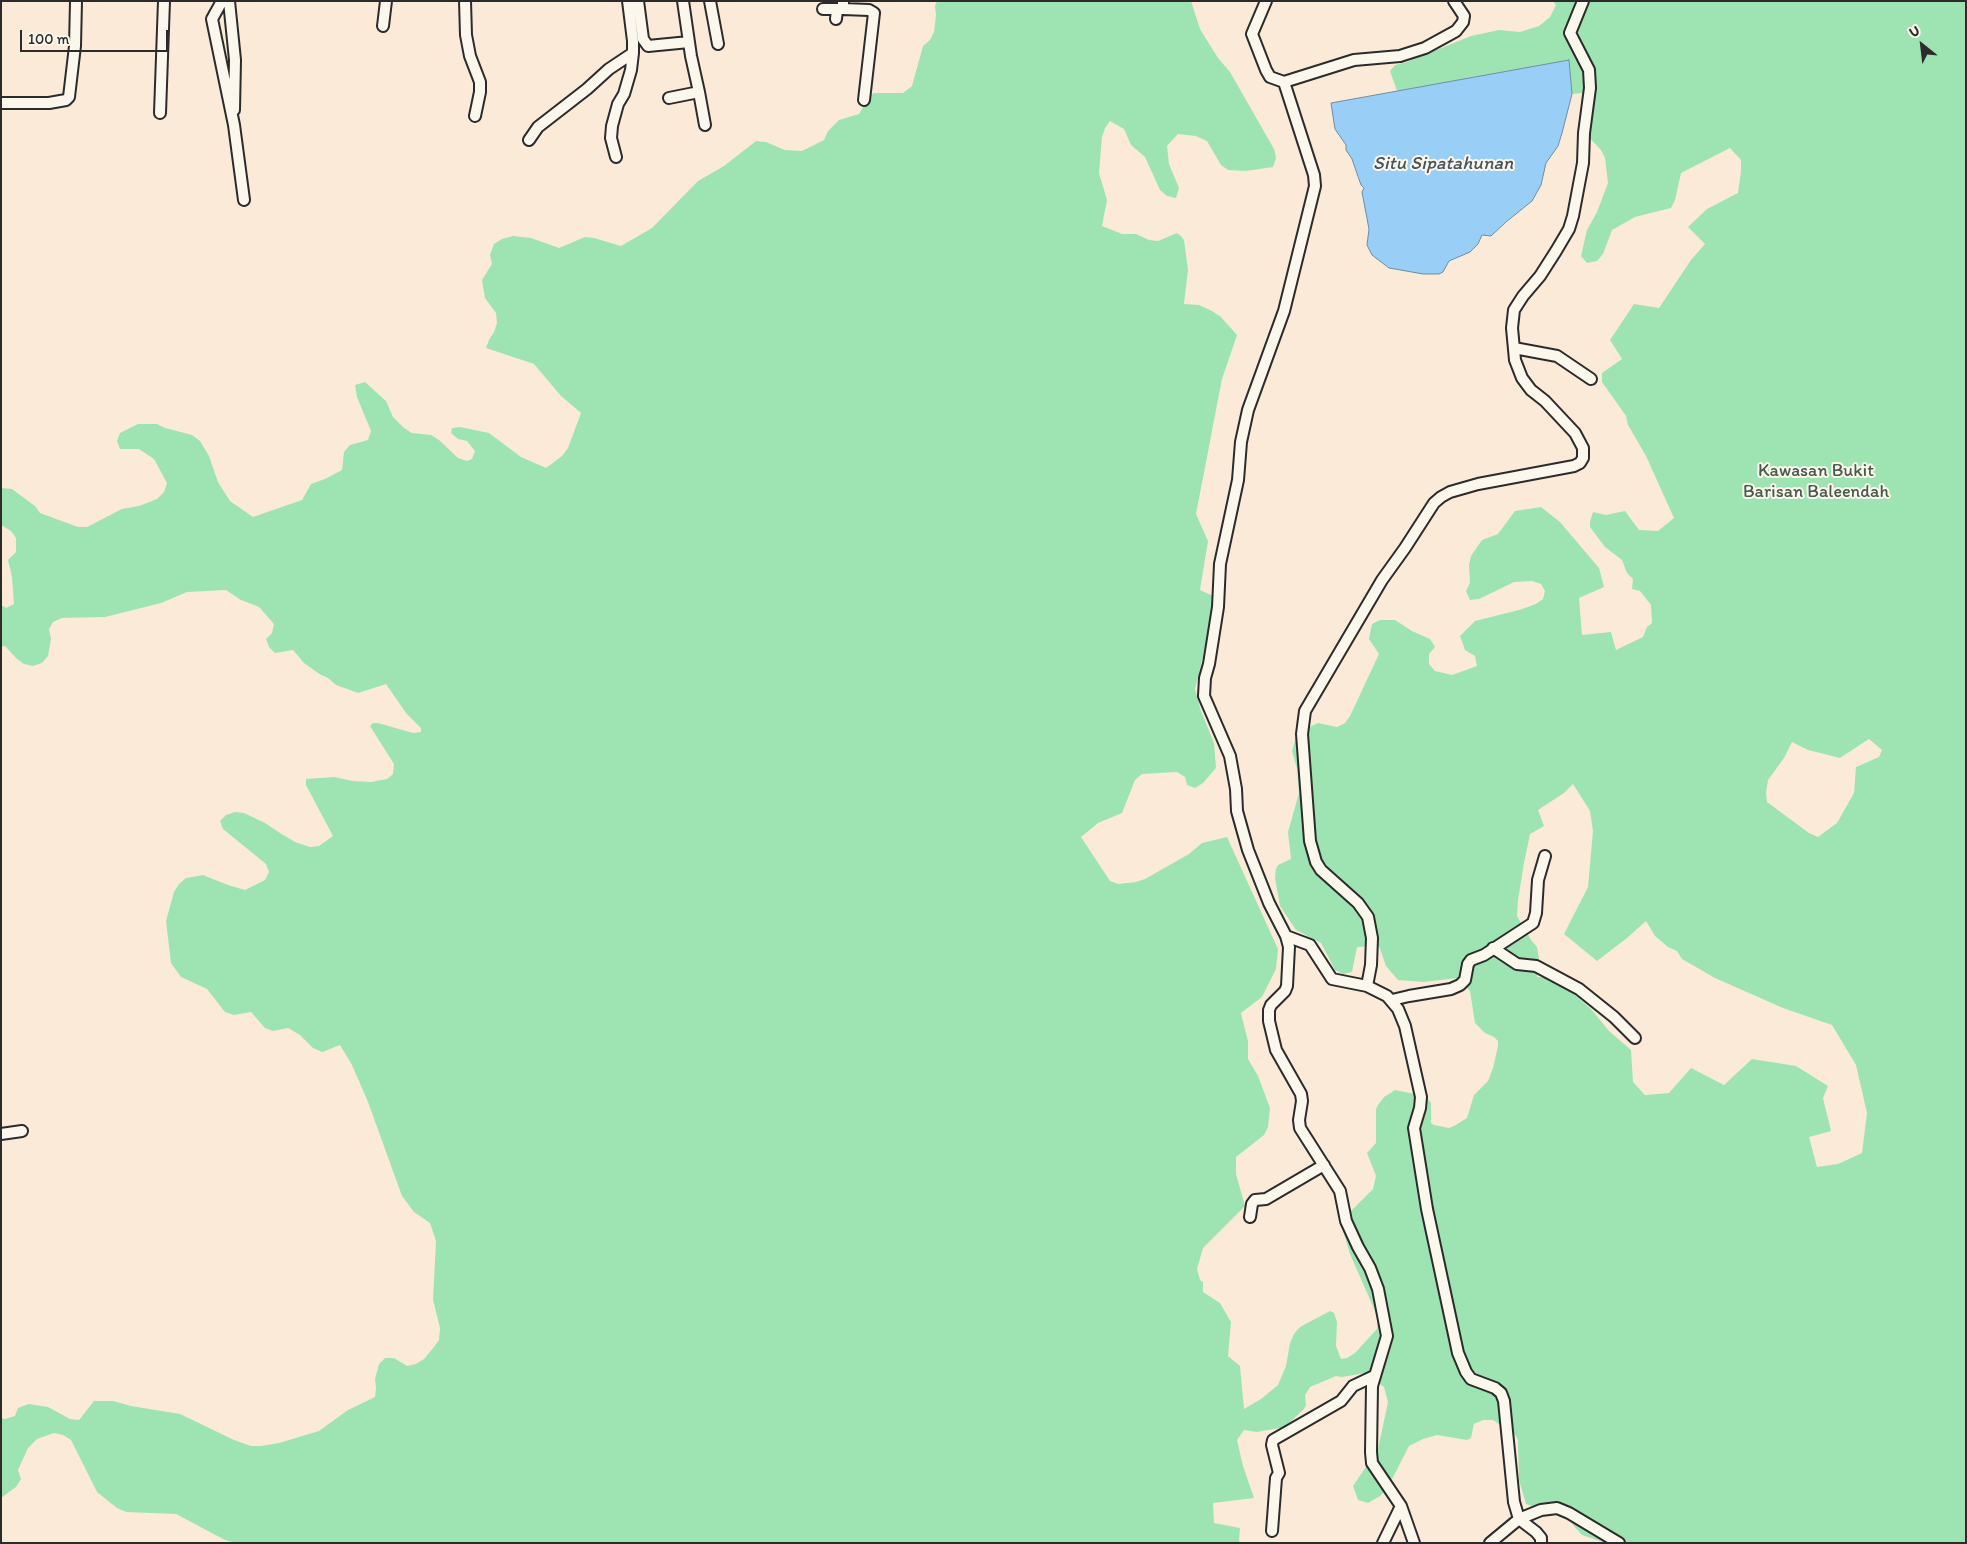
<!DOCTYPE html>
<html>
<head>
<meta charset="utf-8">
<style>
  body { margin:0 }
  #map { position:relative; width:1967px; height:1544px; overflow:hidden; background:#fcead9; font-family:Itim,sans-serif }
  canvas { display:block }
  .frame { position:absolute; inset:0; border:2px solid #2b2b2b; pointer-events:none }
  .north { position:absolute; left:1897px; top:20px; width:50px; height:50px; -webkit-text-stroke:4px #fbf7ec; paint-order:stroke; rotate:331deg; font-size:14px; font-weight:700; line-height:20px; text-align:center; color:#2b2b2b }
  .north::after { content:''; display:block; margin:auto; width:18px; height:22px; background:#2b2b2b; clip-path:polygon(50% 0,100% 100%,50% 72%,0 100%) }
  .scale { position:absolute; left:20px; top:30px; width:148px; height:22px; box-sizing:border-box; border:2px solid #2b2b2b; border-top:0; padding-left:6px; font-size:15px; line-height:18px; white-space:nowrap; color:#2b2b2b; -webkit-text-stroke:4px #fbf7ec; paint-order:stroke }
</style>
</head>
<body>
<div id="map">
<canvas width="1967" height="1544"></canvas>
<div class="frame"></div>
<div class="north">U</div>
<div class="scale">100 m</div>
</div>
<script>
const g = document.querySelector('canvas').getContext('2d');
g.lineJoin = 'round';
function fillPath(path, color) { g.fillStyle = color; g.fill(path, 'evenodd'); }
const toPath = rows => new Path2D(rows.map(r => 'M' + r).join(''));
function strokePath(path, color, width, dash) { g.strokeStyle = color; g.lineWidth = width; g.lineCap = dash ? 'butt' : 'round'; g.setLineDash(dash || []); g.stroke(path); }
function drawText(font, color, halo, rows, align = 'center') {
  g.font = font + ' Itim,sans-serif'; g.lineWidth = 4; g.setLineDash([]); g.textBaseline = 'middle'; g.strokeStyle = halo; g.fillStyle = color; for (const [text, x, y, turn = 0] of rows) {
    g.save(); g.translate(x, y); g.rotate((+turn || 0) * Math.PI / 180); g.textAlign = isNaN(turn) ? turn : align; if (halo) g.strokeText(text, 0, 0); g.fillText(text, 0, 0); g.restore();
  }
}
fillPath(toPath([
  [937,1,1191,1,1200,29,1218,58,1230,72,1274,149,1276,158,1273,167,1246,171,1228,170,1221,165,1207,141,1196,136,1178,134,1167,146,1169,164,1179,188,1176,198,1167,196,1160,190,1145,157,1131,145,1124,129,1110,121,1105,128,1102,137,1099,173,1107,200,1102,226,1122,234,1136,234,1149,240,1158,241,1177,233,1181,236,1184,240,1188,270,1184,304,1199,305,1212,311,1221,317,1237,335,1222,379,1196,514,1208,541,1200,590,1213,596,1213,617,1195,689,1201,711,1214,743,1216,768,1203,783,1195,788,1187,785,1185,777,1177,772,1142,774,1135,780,1122,813,1098,823,1081,837,1110,881,1118,884,1136,882,1145,879,1189,854,1202,843,1227,837,1278,949,1276,969,1262,997,1241,1013,1248,1041,1248,1059,1258,1076,1270,1108,1268,1127,1264,1135,1236,1157,1236,1174,1245,1206,1203,1248,1197,1269,1200,1280,1203,1282,1203,1292,1220,1303,1231,1322,1228,1356,1240,1366,1244,1409,1261,1399,1278,1385,1286,1366,1290,1343,1294,1334,1300,1327,1330,1311,1334,1313,1337,1322,1336,1346,1341,1359,1347,1358,1355,1353,1377,1329,1378,1318,1350,1254,1342,1227,1344,1218,1373,1189,1376,1176,1367,1153,1376,1143,1376,1109,1378,1105,1384,1097,1395,1090,1425,1096,1431,1103,1431,1123,1434,1125,1449,1128,1454,1126,1467,1118,1474,1095,1488,1081,1493,1068,1498,1046,1498,1041,1494,1037,1485,1033,1475,1023,1470,991,1458,978,1424,982,1398,980,1386,966,1379,946,1357,947,1352,972,1343,974,1335,970,1321,943,1296,930,1280,906,1275,878,1276,869,1278,865,1291,859,1288,832,1299,793,1297,769,1292,751,1297,733,1318,723,1337,727,1345,723,1350,716,1379,654,1369,639,1372,624,1380,620,1395,620,1412,631,1430,639,1435,647,1429,654,1429,664,1435,671,1452,675,1477,666,1475,656,1465,650,1460,636,1475,621,1519,610,1536,604,1543,599,1545,591,1541,584,1532,581,1514,582,1479,599,1470,600,1466,591,1470,583,1469,565,1471,556,1482,540,1498,534,1515,511,1541,507,1560,522,1599,568,1604,587,1579,598,1582,635,1611,632,1616,650,1643,637,1647,627,1652,623,1651,605,1640,591,1632,589,1633,579,1627,573,1622,560,1605,547,1590,527,1590,522,1593,512,1606,515,1625,511,1639,530,1658,531,1674,518,1646,456,1628,425,1626,416,1602,382,1602,373,1622,359,1610,340,1634,304,1659,308,1691,260,1705,244,1688,227,1707,209,1738,193,1741,171,1741,160,1730,148,1681,173,1675,200,1671,208,1635,217,1612,230,1603,254,1597,261,1587,263,1581,256,1587,230,1597,212,1608,183,1605,158,1601,150,1586,134,1593,113,1593,92,1572,94,1569,60,1397,91,1390,71,1395,65,1407,62,1471,36,1499,30,1520,32,1539,26,1550,17,1556,5,1553,1,1966,1,1966,1543,1606,1543,1582,1535,1567,1518,1526,1504,1519,1480,1518,1440,1516,1436,1493,1420,1483,1420,1474,1424,1471,1438,1467,1440,1437,1435,1423,1439,1409,1446,1387,1489,1380,1496,1368,1503,1358,1500,1353,1486,1378,1449,1388,1402,1384,1387,1365,1373,1342,1377,1336,1376,1310,1387,1305,1395,1306,1405,1304,1409,1285,1427,1257,1432,1244,1430,1237,1440,1243,1466,1254,1498,1213,1503,1214,1523,1240,1528,1239,1540,1240,1543,236,1543,225,1540,176,1514,126,1512,117,1508,97,1492,71,1440,63,1435,54,1433,37,1439,28,1448,18,1470,21,1479,16,1487,1,1498,1,1418,5,1419,15,1416,18,1408,29,1404,48,1407,70,1419,79,1420,94,1401,113,1401,131,1406,180,1414,234,1440,251,1446,261,1446,279,1443,319,1431,348,1410,375,1397,376,1388,375,1379,379,1364,385,1358,394,1358,407,1366,416,1364,424,1359,434,1347,439,1340,440,1328,433,1300,436,1241,430,1223,414,1212,402,1196,368,1102,352,1065,340,1045,322,1052,313,1048,300,1035,288,1028,273,1031,265,1028,251,1012,234,1015,225,1012,207,989,181,977,171,963,166,921,174,892,179,884,186,878,203,875,228,885,245,890,265,880,269,872,266,864,223,829,220,821,226,815,235,812,244,813,265,823,280,833,295,842,310,847,319,846,333,836,306,785,306,779,334,777,353,781,371,782,387,779,393,774,394,764,370,726,373,723,378,723,413,733,421,732,421,728,406,713,386,684,358,693,336,685,328,678,321,675,304,663,293,650,275,653,269,647,266,639,272,633,274,624,259,607,241,600,226,590,187,592,161,603,105,617,62,618,53,622,49,629,51,639,48,656,42,663,33,666,24,664,17,659,5,646,1,647,1,605,6,608,14,604,12,577,8,560,16,552,16,538,11,531,1,525,1,488,12,489,35,506,40,513,78,527,87,527,122,509,139,506,157,499,164,492,167,483,154,459,139,449,120,449,117,441,120,433,138,424,157,424,165,428,192,435,200,441,209,456,218,482,230,501,253,517,302,500,311,484,325,479,342,470,344,452,350,445,368,440,371,431,357,397,355,385,365,382,386,401,393,417,404,428,412,433,431,435,439,440,458,458,467,461,472,459,475,451,467,441,458,439,451,433,452,428,460,427,489,433,521,457,546,468,562,456,568,448,581,413,561,396,534,364,486,348,489,340,494,332,497,323,496,313,485,298,482,280,492,264,490,255,494,244,502,239,513,236,531,238,559,248,585,237,594,238,621,246,652,228,698,181,724,166,756,141,766,142,785,150,802,151,824,140,828,131,839,120,859,114,871,94,875,93,903,93,912,86,923,46,930,40,934,32,936,15,935,6],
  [1869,739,1882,750,1879,757,1856,767,1854,793,1837,823,1818,837,1809,833,1767,802,1766,793,1768,780,1784,758,1792,742,1808,750,1840,758],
  [1573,784,1590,811,1593,831,1588,887,1564,934,1597,961,1627,938,1646,921,1655,936,1668,947,1677,951,1682,959,1715,978,1783,1008,1832,1025,1856,1065,1867,1113,1862,1153,1838,1164,1817,1167,1809,1137,1831,1131,1823,1098,1828,1086,1796,1066,1752,1059,1724,1085,1691,1068,1669,1093,1645,1095,1633,1082,1631,1050,1609,1031,1591,1009,1575,995,1550,977,1537,977,1539,959,1537,947,1531,940,1517,916,1518,900,1524,863,1530,834,1544,826,1538,810,1564,793]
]), '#9de4b2');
const water = toPath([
  [1569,60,1572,94,1562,133,1558,146,1546,163,1541,185,1532,201,1506,222,1491,236,1482,235,1478,244,1470,252,1449,261,1443,272,1439,274,1423,274,1395,269,1389,268,1372,255,1367,245,1369,229,1362,192,1364,188,1361,185,1352,159,1346,150,1346,145,1335,129,1331,103,1569,60]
]);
fillPath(water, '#99cef7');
strokePath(water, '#6d8da5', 1);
const minor = toPath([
  [222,1,212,19,234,125,244,200],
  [229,1,235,60,234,110],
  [465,1,466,35,470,56,480,82,480,92,475,116],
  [638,1,643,39,648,46,689,42],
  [710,1,718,44],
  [843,1,843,9,869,10,874,13,864,100],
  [1266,1,1252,34,1266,70,1270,77,1284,82,1354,60,1400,56,1425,48,1456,31,1463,22,1464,16,1454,1],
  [823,9,843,9],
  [836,19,837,9],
  [383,26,386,1],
  [1284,82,1314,175,1315,186,1284,311,1248,410,1241,442,1238,480,1220,564,1218,607,1209,664,1205,678,1204,696,1230,756,1236,789,1237,811,1248,850,1269,903,1286,936,1289,947,1287,986,1285,991,1271,1005,1269,1010,1269,1021,1276,1050,1301,1094,1302,1101,1299,1120,1300,1128,1340,1191,1346,1221,1358,1247,1370,1268,1378,1289,1387,1336,1372,1386,1371,1452,1372,1463,1401,1506,1414,1543],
  [699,92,705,125],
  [669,98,699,92,691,56,683,1],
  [1,103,49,103,66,100,69,97,75,46,76,1],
  [160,113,164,1],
  [529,140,538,127,587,89,609,69,633,53],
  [616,157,611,138,612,126,618,104,624,94,631,70,633,53,633,41,628,1],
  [1514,348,1557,356,1591,379],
  [1286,936,1310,945,1332,979,1367,986,1387,996,1398,1009,1405,1026,1421,1097,1420,1108,1414,1128,1427,1209,1458,1353,1466,1372,1471,1379,1495,1388,1501,1393,1504,1401,1514,1502,1519,1519,1536,1532,1541,1538,1541,1543],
  [1493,948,1517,964,1536,966,1579,989,1614,1017,1635,1038],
  [1367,986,1371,965,1372,938,1368,917,1358,903,1321,870,1316,862,1310,841,1302,734,1305,711,1382,580,1405,548,1434,503,1441,497,1450,492,1478,484,1574,466,1580,463,1583,458,1583,448,1575,433,1545,401,1531,390,1522,378,1515,360,1512,328,1514,310,1523,296,1540,276,1556,251,1569,229,1573,216,1583,163,1584,133,1590,88,1589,70,1570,33,1583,1],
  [1392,1000,1409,996,1451,989,1460,985,1465,980,1468,964,1471,960,1484,955,1533,923,1536,913,1538,880,1545,856],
  [1,1134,22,1131],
  [1250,1217,1252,1204,1255,1200,1266,1199,1324,1165],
  [1272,1531,1276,1478,1279,1473,1272,1445,1273,1440,1341,1401,1353,1386,1374,1376],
  [1383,1543,1401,1506],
  [1490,1543,1519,1519,1541,1510,1557,1508,1569,1513,1619,1543]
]);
strokePath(minor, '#2b2b2b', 14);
strokePath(minor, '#fbf7ec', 10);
drawText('18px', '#48594d', '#fbf7ec', [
  ["Kawasan Bukit",1816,471],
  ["Barisan Baleendah",1816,492]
]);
drawText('italic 19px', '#46545e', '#fbf7ec', [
  ["Situ Sipatahunan",1443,164]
]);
</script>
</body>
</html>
